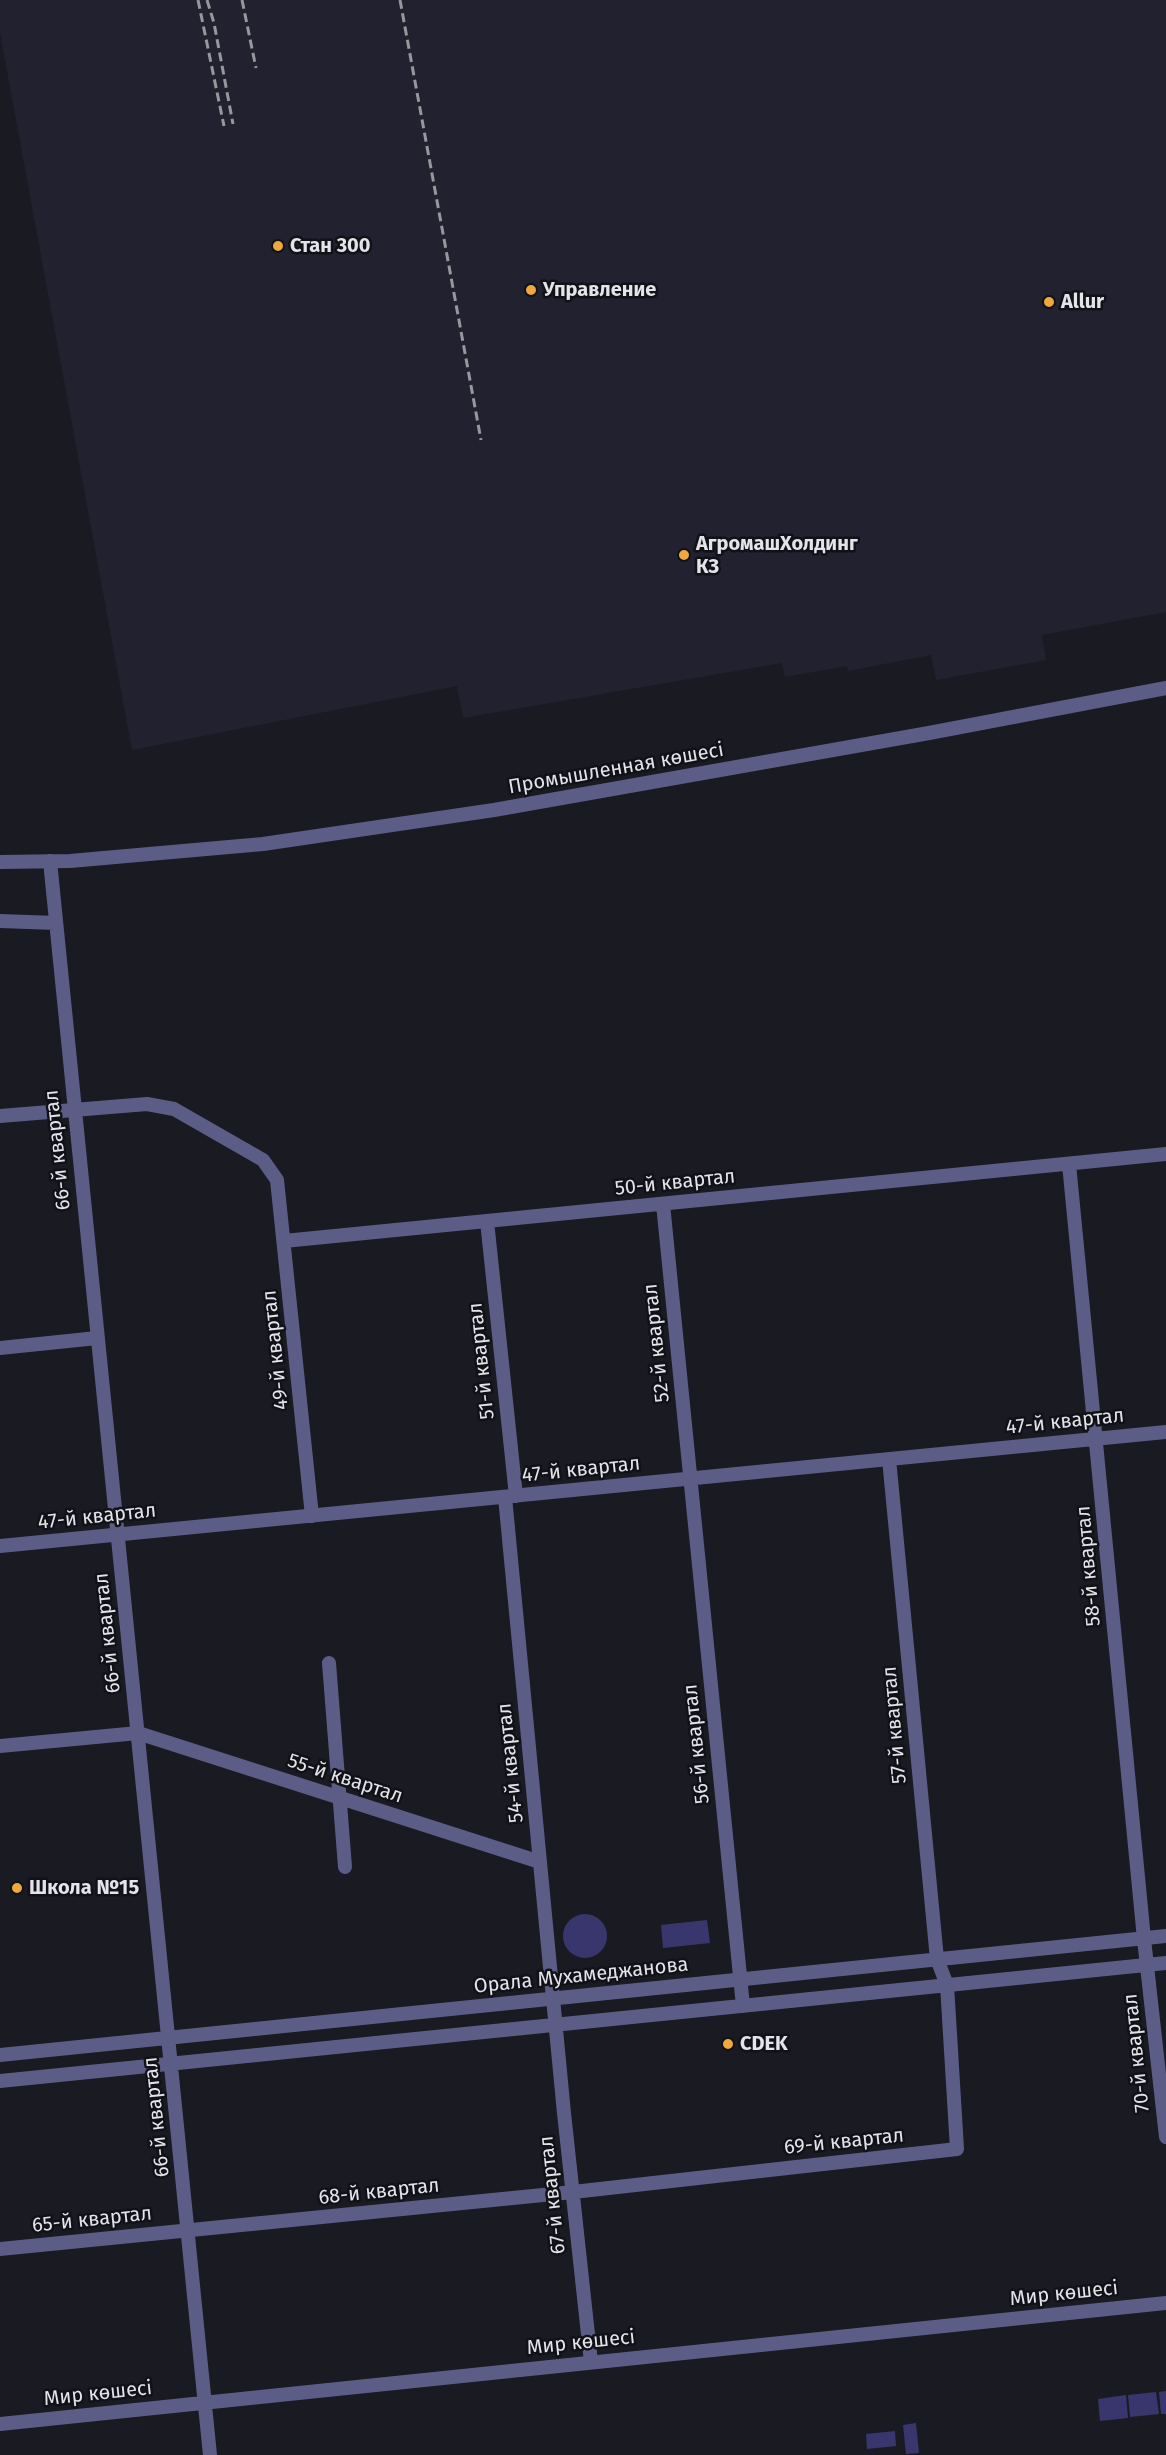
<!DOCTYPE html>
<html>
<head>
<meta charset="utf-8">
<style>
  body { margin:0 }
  canvas { display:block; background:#191a22 }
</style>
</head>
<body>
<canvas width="1166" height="2455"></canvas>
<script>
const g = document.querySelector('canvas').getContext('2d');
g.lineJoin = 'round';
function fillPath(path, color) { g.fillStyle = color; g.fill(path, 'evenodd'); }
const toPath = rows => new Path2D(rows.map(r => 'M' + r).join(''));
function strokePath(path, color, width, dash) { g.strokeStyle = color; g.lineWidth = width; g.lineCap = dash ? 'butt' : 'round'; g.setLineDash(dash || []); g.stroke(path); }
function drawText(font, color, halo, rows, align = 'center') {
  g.font = font + ' "Fira Sans",sans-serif'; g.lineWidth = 5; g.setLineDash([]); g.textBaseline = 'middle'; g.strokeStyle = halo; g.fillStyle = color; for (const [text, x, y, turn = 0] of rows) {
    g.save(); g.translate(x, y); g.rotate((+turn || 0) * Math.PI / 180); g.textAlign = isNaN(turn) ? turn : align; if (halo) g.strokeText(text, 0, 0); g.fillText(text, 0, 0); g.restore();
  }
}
fillPath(toPath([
  [0,0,1166,0,1166,612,1042,635,1046,660,936,680,931,655,848,671,847,666,785,677,782,663,463,718,457,686,132,750,0,33]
]), '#21212f');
fillPath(toPath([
  '563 1936a22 22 0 1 1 44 0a22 22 0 1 1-44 0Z',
  [707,1920,710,1943,663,1948,661,1925],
  [1166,2391,1166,2414,1161,2414,1159,2392],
  [1156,2392,1159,2414,1130,2417,1128,2395],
  [1126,2395,1128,2418,1100,2421,1098,2399],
  [916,2423,919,2453,906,2454,903,2425],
  [895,2431,896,2446,867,2449,866,2434]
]), '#38366c');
strokePath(toPath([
  [50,861,210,2455],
  [0,862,70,861,263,844,494,810,929,733,1166,688],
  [0,921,56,923],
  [0,1116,147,1104,174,1109,263,1160,277,1180,312,1516],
  [1069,1164,1144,1939,1166,2137],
  [663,1204,743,2006],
  [487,1221,516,1496],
  [284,1241,1166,1154],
  [0,1348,97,1338],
  [505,1497,564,2113,591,2362],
  [0,1546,1166,1432],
  [329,1663,345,1867],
  [0,1746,138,1733,540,1862],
  [0,2055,1166,1936],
  [0,2081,1166,1963],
  [0,2249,573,2192,957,2149,947,1985,937,1959,889,1459],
  [0,2424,1166,2303]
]), '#5b5d87', 14);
strokePath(toPath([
  [198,0,224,126],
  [207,0,214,23,233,124],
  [242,0,256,68],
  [400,0,481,440]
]), '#97979e', 3, [9, 4.5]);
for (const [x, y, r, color] of [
  [278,246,6,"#efa73e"],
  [531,290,6,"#efa73e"],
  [1049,302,6,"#efa73e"],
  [684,555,6,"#efa73e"],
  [17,1888,6,"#efa73e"],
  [728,2044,6,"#efa73e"]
]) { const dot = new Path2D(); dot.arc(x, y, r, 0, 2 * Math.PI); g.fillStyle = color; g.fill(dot); strokePath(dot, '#111118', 2); }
drawText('bold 20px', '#e3e3e9', '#111118', [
  ["Стан 300",290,246],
  ["Управление",543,290],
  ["Allur",1061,302],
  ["АгромашХолдинг",696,544],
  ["КЗ",696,567],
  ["Школа №15",29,1888],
  ["CDEK",740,2044]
], 'left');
drawText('20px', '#e3e3e9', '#111118', [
  ["Промышленная көшесі",616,769,-10],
  ["66-й квартал",58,1150,-96],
  ["50-й квартал",675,1183,-6],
  ["52-й квартал",657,1343,-96],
  ["49-й квартал",276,1350,-96],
  ["51-й квартал",482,1361,-96],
  ["47-й квартал",1065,1422,-6],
  ["47-й квартал",581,1470,-6],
  ["47-й квартал",97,1517,-6],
  ["58-й квартал",1089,1566,-95],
  ["66-й квартал",108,1633,-96],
  ["57-й квартал",895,1725,-95],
  ["56-й квартал",697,1744,-96],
  ["54-й квартал",511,1763,-96],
  ["55-й квартал",345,1779,18],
  ["Орала Мухамеджанова",581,1976,-6],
  ["70-й квартал",1137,2053,-96],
  ["66-й квартал",157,2117,-96],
  ["69-й квартал",844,2142,-6],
  ["68-й квартал",379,2192,-6],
  ["67-й квартал",553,2195,-96],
  ["65-й квартал",92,2220,-6],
  ["Мир көшесі",1064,2294,-6],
  ["Мир көшесі",581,2343,-6],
  ["Мир көшесі",98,2394,-6]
]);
</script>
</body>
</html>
